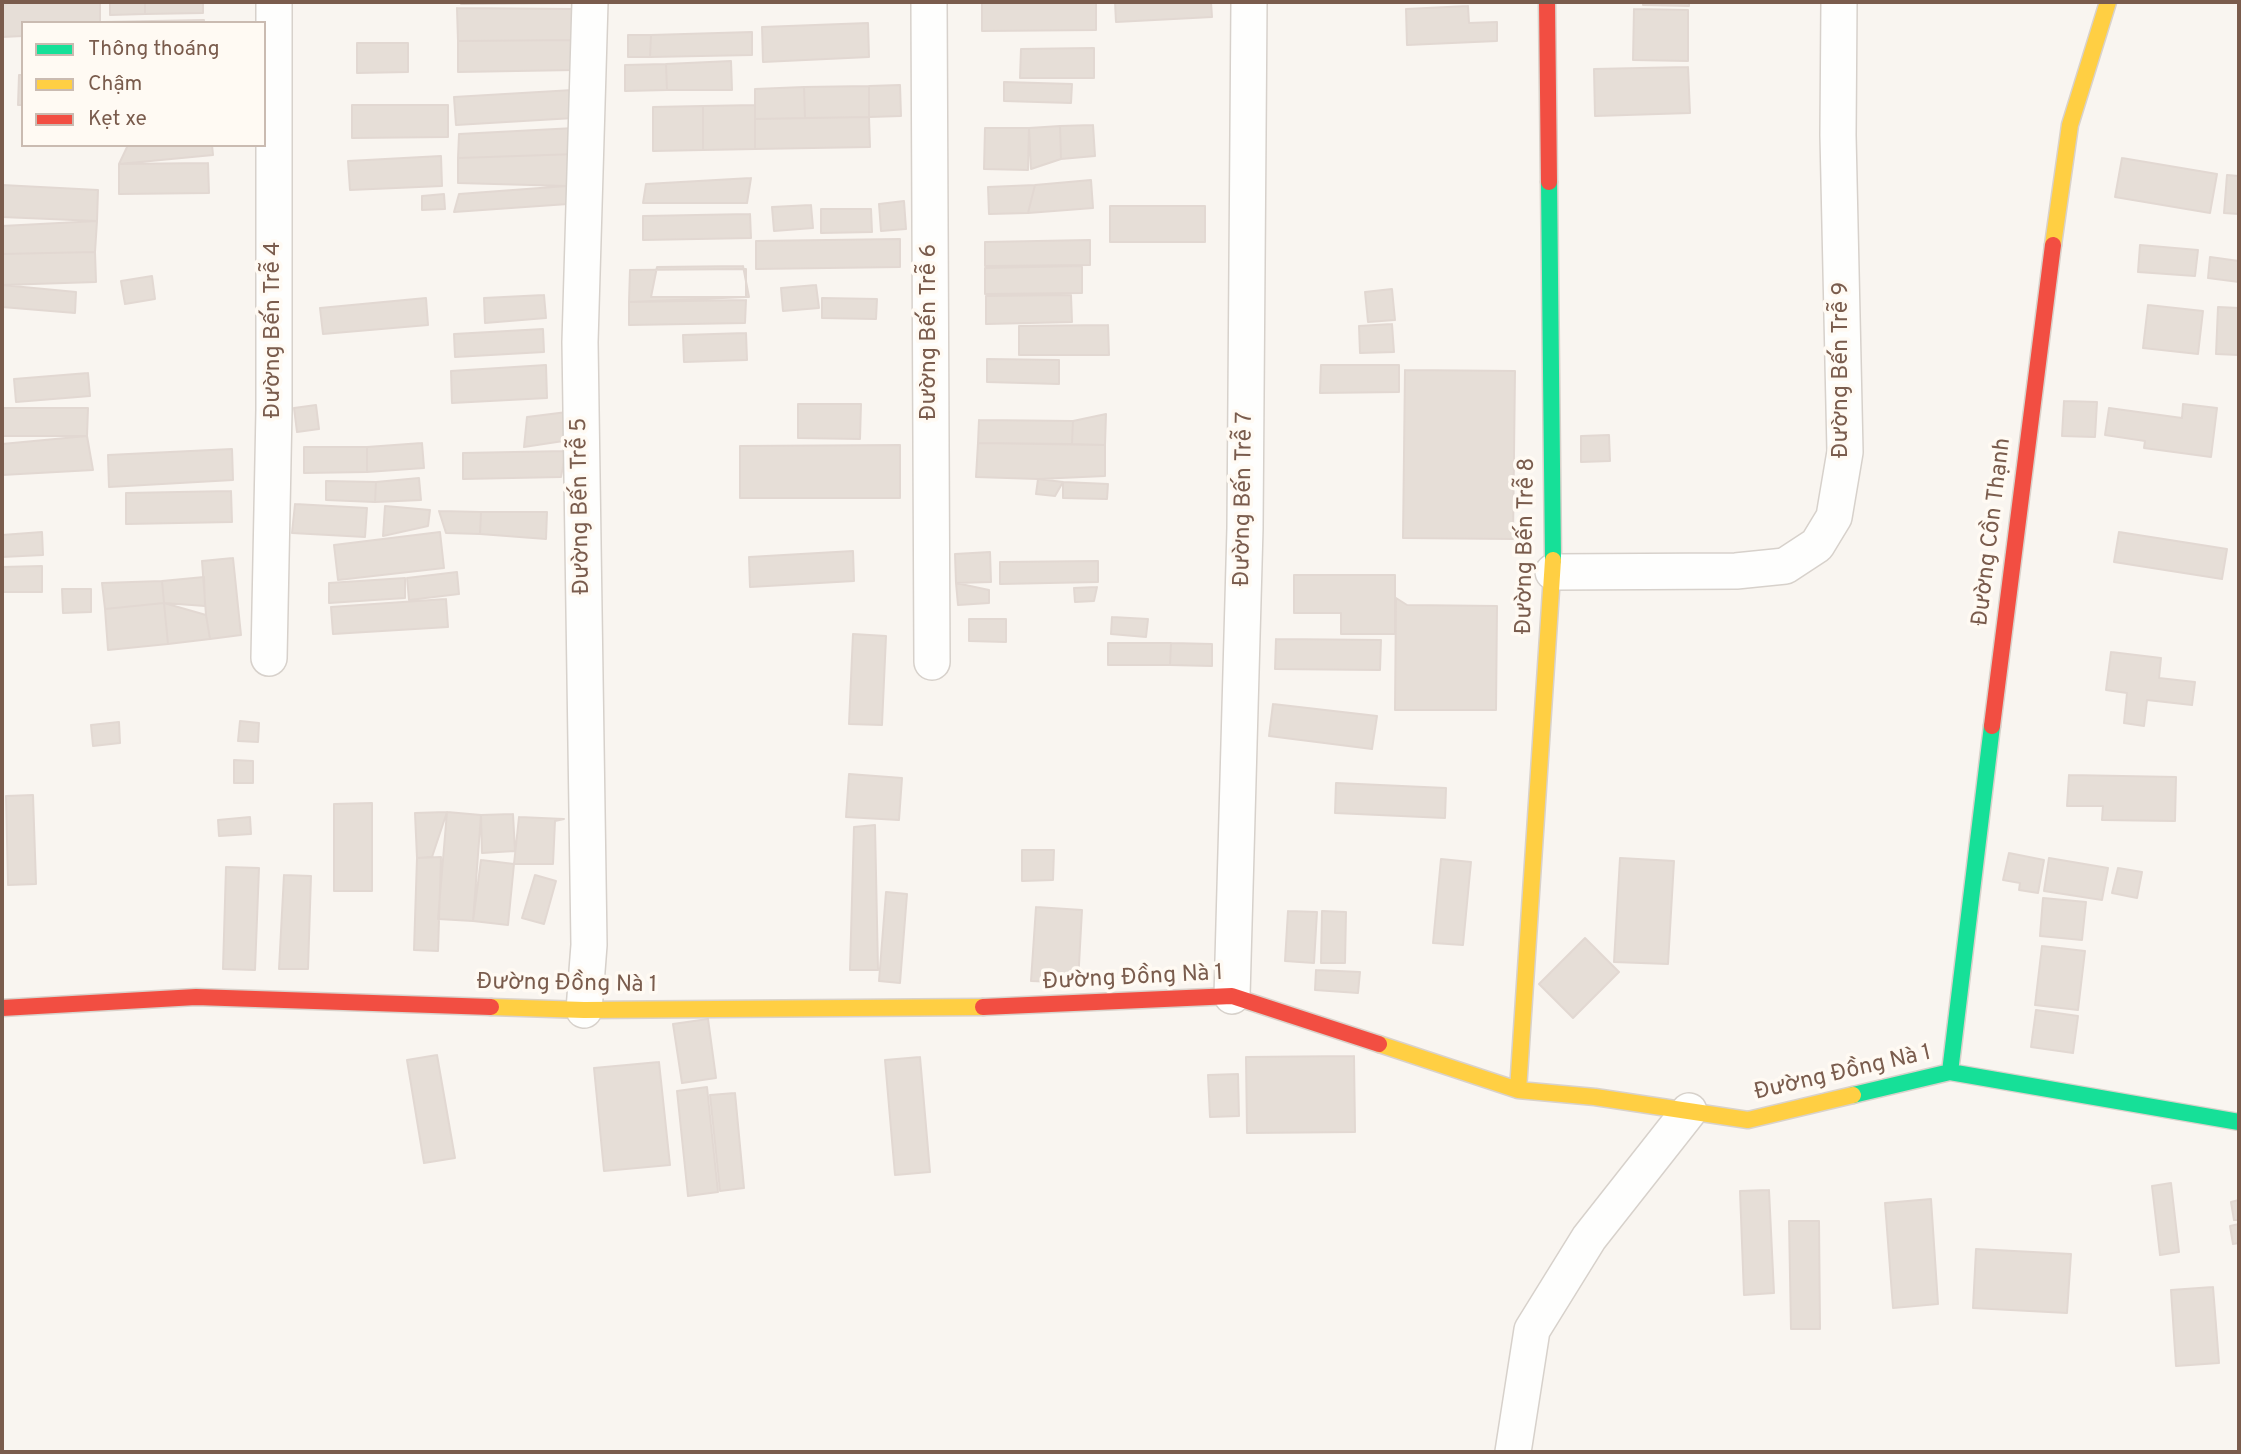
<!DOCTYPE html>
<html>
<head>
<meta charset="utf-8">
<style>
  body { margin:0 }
  #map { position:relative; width:2241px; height:1454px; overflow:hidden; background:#f9f5f0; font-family:Overpass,sans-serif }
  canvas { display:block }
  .frame { position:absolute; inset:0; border:4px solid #7a5c4d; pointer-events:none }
  .legend { position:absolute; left:21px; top:21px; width:245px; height:126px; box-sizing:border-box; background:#fffaf3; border:2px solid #cabbb1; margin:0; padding:9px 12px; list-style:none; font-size:21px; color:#7a5c4d }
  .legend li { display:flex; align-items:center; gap:14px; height:35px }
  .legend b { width:35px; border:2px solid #cabbb1 }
</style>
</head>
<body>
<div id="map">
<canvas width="2241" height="1454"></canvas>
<div class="frame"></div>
<ul class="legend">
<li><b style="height:9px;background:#16e098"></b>Thông thoáng</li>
<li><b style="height:9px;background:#ffcf43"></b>Chậm</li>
<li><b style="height:9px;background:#f24e42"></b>Kẹt xe</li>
</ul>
</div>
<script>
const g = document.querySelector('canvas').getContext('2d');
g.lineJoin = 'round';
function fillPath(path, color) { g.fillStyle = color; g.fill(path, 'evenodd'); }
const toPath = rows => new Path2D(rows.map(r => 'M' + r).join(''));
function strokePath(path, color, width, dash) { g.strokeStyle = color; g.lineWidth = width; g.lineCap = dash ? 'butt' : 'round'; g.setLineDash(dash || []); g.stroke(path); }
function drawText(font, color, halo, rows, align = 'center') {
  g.font = font + ' Overpass,sans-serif'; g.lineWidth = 7; g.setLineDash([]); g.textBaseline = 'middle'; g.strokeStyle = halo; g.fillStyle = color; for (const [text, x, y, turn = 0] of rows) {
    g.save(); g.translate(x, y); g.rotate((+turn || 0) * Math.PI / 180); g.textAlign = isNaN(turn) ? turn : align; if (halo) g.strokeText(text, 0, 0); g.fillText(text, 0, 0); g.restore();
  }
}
const building = toPath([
  [2,2,100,2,100,23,23,23,23,36,2,37,2,2],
  [110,2,145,2,145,14,110,15,110,2],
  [145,2,203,2,203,13,145,14,145,2],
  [461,2,571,2,571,3,461,4,461,2],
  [982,2,1096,2,1096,30,982,31,982,2],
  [1115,2,1211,2,1212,17,1116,22,1115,2],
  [1643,2,1689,2,1689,6,1643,5,1643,2],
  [1468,6,1469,23,1497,22,1497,41,1407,45,1406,9,1468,6],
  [457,8,574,9,575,40,458,41,457,8],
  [1634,9,1688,10,1688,61,1633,60,1634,9],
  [204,20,204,23,102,23,102,22,204,20],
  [868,23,869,57,763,62,762,27,868,23],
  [752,32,752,55,650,57,651,35,752,32],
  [628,35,651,35,650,57,628,57,628,35],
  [575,40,575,70,458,72,458,41,575,40],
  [357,43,408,43,408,72,357,73,357,43],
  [1094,48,1094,78,1020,78,1021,49,1094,48],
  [731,61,732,90,667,90,666,64,731,61],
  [666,64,667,90,625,91,625,65,666,64],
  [1688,67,1690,113,1595,116,1594,69,1688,67],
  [19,75,23,75,23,105,18,105,19,75],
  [1004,82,1072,84,1071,103,1004,101,1004,82],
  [900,85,901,116,869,117,869,86,900,85],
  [869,86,869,117,805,118,804,87,869,86],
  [804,87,805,118,755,119,755,89,804,87],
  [573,90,574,118,456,125,454,97,573,90],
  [352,105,448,105,448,137,352,138,352,105],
  [755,105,755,149,703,150,703,106,755,105],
  [703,106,703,150,653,151,653,107,703,106],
  [869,117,870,147,755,149,755,119,869,117],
  [1093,125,1095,156,1061,159,1060,126,1093,125],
  [1060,126,1061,159,1031,169,1029,128,1060,126],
  [575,128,577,154,458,158,459,134,575,128],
  [985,128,1029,128,1028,170,984,169,985,128],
  [128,145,212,145,213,155,119,164,128,145],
  [577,154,567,186,458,183,458,158,577,154],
  [441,156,442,186,350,190,348,161,441,156],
  [2122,158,2217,174,2210,213,2115,197,2122,158],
  [208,163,209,193,119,194,119,164,208,163],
  [2227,175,2239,176,2239,214,2224,213,2227,175],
  [751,178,747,203,643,203,646,184,751,178],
  [1091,180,1093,208,1028,213,1035,185,1091,180],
  [2,185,98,190,97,221,2,217,2,185],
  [1035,185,1028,213,989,214,988,187,1035,185],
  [567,186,568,204,454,212,459,194,567,186],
  [444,194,445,209,422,210,422,196,444,194],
  [904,201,906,229,881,231,879,204,904,201],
  [811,205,813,228,774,231,772,207,811,205],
  [1110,206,1205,206,1205,242,1110,242,1110,206],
  [821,209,871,209,872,232,821,233,821,209],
  [750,214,751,238,643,240,643,216,750,214],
  [97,221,95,252,2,254,2,226,97,221],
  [900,239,900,267,756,269,756,241,900,239],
  [1090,240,1090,265,985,266,985,242,1090,240],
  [2140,245,2198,250,2195,276,2138,272,2140,245],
  [95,252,96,282,2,285,2,254,95,252],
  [2210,257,2239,261,2239,282,2208,278,2210,257],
  [743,266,749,297,651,297,657,267,743,266],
  [1082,266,1082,293,985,294,985,268,1082,266],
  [746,269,746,297,629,302,630,270,746,269],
  [152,276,155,299,125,304,121,281,152,276],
  [2,285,76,292,75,313,2,307,2,285],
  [816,285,819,308,783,311,781,288,816,285],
  [1392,289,1395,320,1368,322,1365,292,1392,289],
  [544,295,546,318,485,323,484,298,544,295],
  [1071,295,1072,322,986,324,986,296,1071,295],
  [426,298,428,325,323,334,320,308,426,298],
  [822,298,877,299,876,319,822,318,822,298],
  [746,300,745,323,629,325,629,302,746,300],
  [2148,305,2203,311,2198,354,2143,348,2148,305],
  [2218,307,2239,308,2239,355,2216,354,2218,307],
  [1392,324,1394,352,1360,353,1359,326,1392,324],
  [1108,325,1109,355,1019,355,1019,326,1108,325],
  [543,329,544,352,455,357,454,334,543,329],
  [746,333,747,360,684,362,683,335,746,333],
  [987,359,1059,360,1059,384,987,382,987,359],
  [546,365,547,398,452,403,451,371,546,365],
  [1321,365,1399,365,1399,392,1320,393,1321,365],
  [1405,370,1515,371,1513,539,1403,538,1405,370],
  [88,373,90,396,16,402,14,379,88,373],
  [2064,401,2097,402,2095,437,2062,436,2064,401],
  [798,404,861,404,860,439,798,438,798,404],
  [2183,404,2217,408,2211,457,2144,448,2145,441,2105,435,2109,408,2182,418,2183,404],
  [316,405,319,429,297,432,294,408,316,405],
  [2,408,88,408,87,436,2,436,2,408],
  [567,412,570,440,524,447,527,417,567,412],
  [1106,414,1105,445,1072,444,1073,421,1106,414],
  [979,420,1073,421,1072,444,978,443,979,420],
  [1609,435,1610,461,1581,462,1581,436,1609,435],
  [87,436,93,470,2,475,2,444,87,436],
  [422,443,424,468,367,472,367,447,422,443],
  [978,443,1105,445,1105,476,1038,479,976,477,978,443],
  [900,445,900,498,740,498,740,446,900,445],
  [304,447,367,447,367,472,304,473,304,447],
  [232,449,233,480,109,487,108,455,232,449],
  [566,451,561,477,463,479,463,453,566,451],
  [419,478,421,500,375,502,376,482,419,478],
  [1038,479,1063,482,1055,496,1036,494,1038,479],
  [326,481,376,482,375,502,326,500,326,481],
  [1063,482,1108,484,1107,499,1063,498,1063,482],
  [231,491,232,522,126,524,126,493,231,491],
  [295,504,367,508,365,537,292,533,295,504],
  [385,506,430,510,428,526,383,536,385,506],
  [439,511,481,512,480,534,446,533,439,511],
  [481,512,547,512,546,539,480,534,481,512],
  [42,532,43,555,2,557,2,535,42,532],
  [440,532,444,568,338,580,334,545,440,532],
  [2119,532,2227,549,2222,579,2114,562,2119,532],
  [853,551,854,581,750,587,749,557,853,551],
  [990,552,991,582,956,583,955,554,990,552],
  [233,558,241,635,210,639,206,615,202,561,233,558],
  [1098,561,1098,582,1000,584,1000,562,1098,561],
  [42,566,42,592,2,592,2,567,42,566],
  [457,572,459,594,409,600,407,578,457,572],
  [1294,575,1395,575,1395,634,1341,634,1341,613,1294,613,1294,575],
  [204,577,205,606,164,603,162,581,204,577],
  [405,578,405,598,329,603,329,583,405,578],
  [162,581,164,603,105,609,102,583,162,581],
  [956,583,989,590,989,603,958,605,956,583],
  [1097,587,1094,601,1075,602,1074,588,1097,587],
  [62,589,91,589,91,612,63,613,62,589],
  [1396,598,1407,605,1497,606,1496,710,1395,710,1396,598],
  [446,599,448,627,333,634,331,607,446,599],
  [164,603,206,615,210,639,168,644,164,603],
  [164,603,168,644,108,650,105,609,164,603],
  [1112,617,1148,619,1146,637,1111,634,1112,617],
  [969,619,1006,619,1006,642,969,641,969,619],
  [853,634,886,636,882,725,849,724,853,634],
  [1276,639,1381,640,1380,670,1275,669,1276,639],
  [1108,643,1171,643,1170,665,1108,665,1108,643],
  [1171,643,1212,644,1212,666,1170,665,1171,643],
  [2111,652,2161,658,2159,678,2195,682,2192,705,2147,700,2144,726,2124,723,2127,693,2106,690,2111,652],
  [1273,704,1377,716,1372,749,1269,736,1273,704],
  [240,721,259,723,258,742,238,741,240,721],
  [119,722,120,743,93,746,91,725,119,722],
  [234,760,253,761,253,783,234,783,234,760],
  [849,774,902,778,899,820,846,817,849,774],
  [2069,775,2176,777,2175,821,2102,820,2103,806,2067,806,2069,775],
  [1336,783,1446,788,1445,818,1335,813,1336,783],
  [33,795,36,884,8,885,6,796,33,795],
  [372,803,372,891,334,891,334,804,372,803],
  [447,812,481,815,473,921,438,919,447,812],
  [447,812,432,857,417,858,415,813,447,812],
  [513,814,515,851,482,853,481,815,513,814],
  [250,817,251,834,219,836,218,820,250,817],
  [519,817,564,819,555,821,553,864,514,864,519,817],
  [875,825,878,970,850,970,854,827,875,825],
  [1022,850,1054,850,1053,880,1022,881,1022,850],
  [2009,853,2044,860,2038,893,2019,890,2020,883,2003,880,2009,853],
  [441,857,438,951,414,950,417,858,441,857],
  [1620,858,1674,861,1668,964,1614,962,1620,858],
  [2049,858,2108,868,2102,900,2044,891,2049,858],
  [1441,859,1471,862,1463,945,1433,943,1441,859],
  [481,860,514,864,508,925,473,921,481,860],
  [226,867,259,868,255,970,223,969,226,867],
  [2118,868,2142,872,2137,898,2112,893,2118,868],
  [284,875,311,876,308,969,279,969,284,875],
  [535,875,556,881,544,924,522,918,535,875],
  [886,892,907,894,900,983,879,981,886,892],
  [2043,898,2086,902,2082,940,2040,936,2043,898],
  [1036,907,1082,910,1078,983,1031,981,1036,907],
  [1288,911,1317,912,1314,963,1285,961,1288,911],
  [1322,911,1346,912,1345,963,1321,963,1322,911],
  [1585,938,1619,972,1573,1018,1539,984,1585,938],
  [2042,946,2085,951,2078,1010,2035,1005,2042,946],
  [1316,970,1360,972,1358,993,1315,990,1316,970],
  [2036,1010,2078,1016,2073,1053,2031,1047,2036,1010],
  [708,1019,716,1078,682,1083,673,1024,708,1019],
  [437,1055,455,1158,424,1163,407,1060,437,1055],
  [1354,1056,1355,1132,1247,1133,1246,1057,1354,1056],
  [920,1057,930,1172,895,1175,885,1060,920,1057],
  [659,1062,670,1165,604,1171,594,1068,659,1062],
  [1238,1074,1239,1116,1210,1117,1208,1075,1238,1074],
  [707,1087,718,1192,688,1196,677,1091,707,1087],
  [735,1093,744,1188,720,1191,710,1095,735,1093],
  [2171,1183,2179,1252,2160,1255,2152,1186,2171,1183],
  [1769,1190,1774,1293,1744,1295,1740,1191,1769,1190],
  [1931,1199,1938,1304,1893,1308,1885,1203,1931,1199],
  [2239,1200,2239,1220,2234,1220,2231,1202,2239,1200],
  [1789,1221,1819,1221,1820,1329,1791,1329,1789,1221],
  [2239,1224,2239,1243,2233,1244,2230,1226,2239,1224],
  [1976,1249,2071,1254,2067,1313,1973,1308,1976,1249],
  [2213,1287,2219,1363,2176,1366,2171,1290,2213,1287]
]);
fillPath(building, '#e6ded7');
strokePath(building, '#e2d8d2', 2);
const street = toPath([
  [929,2,932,662],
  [1553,572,1736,571,1785,566,1817,545,1834,517,1845,452,1838,135,1839,2],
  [269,658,274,410,274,2],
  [1232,996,1245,528,1249,2],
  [584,1010,589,945,580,342,590,2],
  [1513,1452,1532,1330,1589,1238,1689,1111]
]);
const fast = toPath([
  [1549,182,1553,560],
  [1950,1072,1992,726],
  [1853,1095,1950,1072,2239,1122]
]);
const slow = toPath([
  [2053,245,2070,125,2108,2],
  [491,1007,584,1010,983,1007],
  [1379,1044,1518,1090,1595,1097,1748,1120,1853,1095],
  [1518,1090,1553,560]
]);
const jam = toPath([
  [1547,2,1549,182],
  [1992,726,2053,245],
  [983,1007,1232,996,1379,1044],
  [2,1008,196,997,491,1007]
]);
strokePath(street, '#d7d1cb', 38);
strokePath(fast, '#d9d2cb', 19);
strokePath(slow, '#d9d2cb', 19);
strokePath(jam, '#d9d2cb', 19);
strokePath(street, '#fefefd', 35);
strokePath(fast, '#16e098', 16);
strokePath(slow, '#ffcf43', 16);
strokePath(jam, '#f24e42', 16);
drawText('23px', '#7a5c4d', '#fffaf3', [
  ["Đường Bến Trễ 4",274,330,-90],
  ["Đường Bến Trễ 6",930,332,-90],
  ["Đường Bến Trễ 9",1842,370,-90],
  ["Đường Bến Trễ 7",1245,499,-89],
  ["Đường Bến Trễ 5",582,506,-91],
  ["Đường Cồn Thạnh",1993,532,-83],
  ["Đường Bến Trễ 8",1527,546,-89],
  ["Đường Đồng Nà 1",1133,979,-3],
  ["Đường Đồng Nà 1",567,985,1],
  ["Đường Đồng Nà 1",1843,1074,-13]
]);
</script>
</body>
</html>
